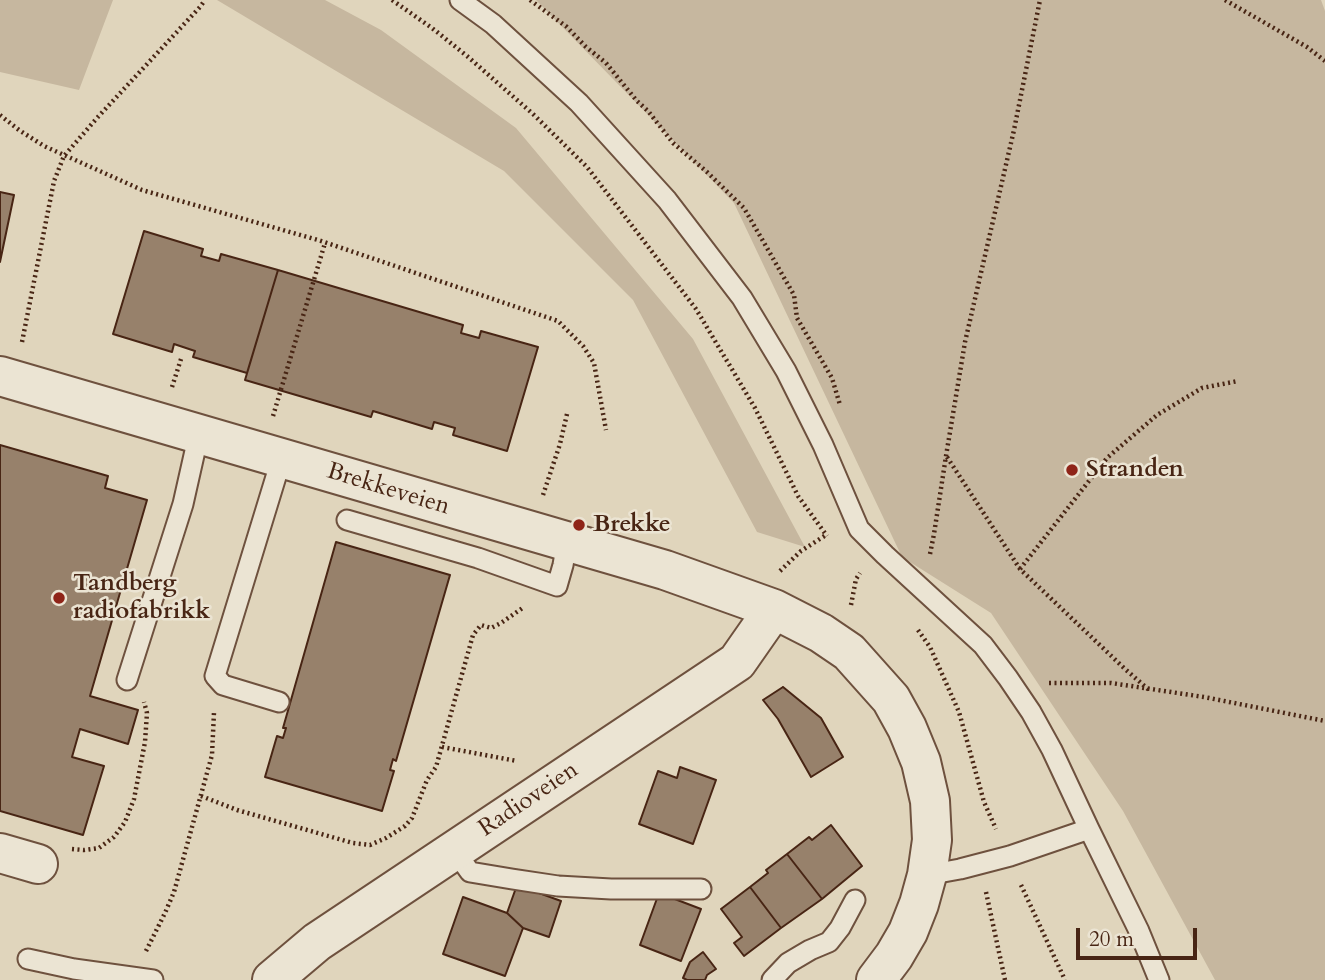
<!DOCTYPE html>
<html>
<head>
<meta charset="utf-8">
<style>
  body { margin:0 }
  #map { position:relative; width:1325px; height:980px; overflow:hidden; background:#e0d5bc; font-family:Cardo,serif }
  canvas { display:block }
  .scale { position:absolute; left:1076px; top:928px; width:121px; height:32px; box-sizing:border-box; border:4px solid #482514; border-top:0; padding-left:9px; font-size:21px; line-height:24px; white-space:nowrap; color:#482514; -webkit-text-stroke:5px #ebe4d3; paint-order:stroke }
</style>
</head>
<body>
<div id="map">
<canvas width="1325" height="980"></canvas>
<div class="scale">20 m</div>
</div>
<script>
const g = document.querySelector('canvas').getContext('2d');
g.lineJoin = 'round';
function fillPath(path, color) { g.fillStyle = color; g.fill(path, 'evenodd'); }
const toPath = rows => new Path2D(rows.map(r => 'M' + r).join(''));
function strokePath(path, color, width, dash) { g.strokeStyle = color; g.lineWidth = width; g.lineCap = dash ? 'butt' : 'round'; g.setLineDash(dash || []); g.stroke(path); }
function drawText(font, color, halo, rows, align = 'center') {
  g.font = font + ' Cardo,serif'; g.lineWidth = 5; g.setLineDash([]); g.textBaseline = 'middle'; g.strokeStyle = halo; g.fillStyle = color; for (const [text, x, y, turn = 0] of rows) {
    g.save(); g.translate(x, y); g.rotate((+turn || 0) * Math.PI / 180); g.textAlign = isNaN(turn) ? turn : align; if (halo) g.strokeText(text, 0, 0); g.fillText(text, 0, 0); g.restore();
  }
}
fillPath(toPath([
  [0,0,113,0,79,90,0,72],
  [217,0,325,0,381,30,516,128,693,339,805,547,757,532,633,300,504,171],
  [536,0,1321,0,1325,11,1325,980,1215,980,1123,811,991,613,902,557,734,203]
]), '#c6b79f');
const building = toPath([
  [0,192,14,195,0,262,0,192],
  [144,231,203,249,201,256,219,261,221,254,278,270,247,373,193,357,195,351,174,344,172,352,113,334,144,231],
  [278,270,463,325,461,333,479,338,481,331,538,347,507,451,453,435,455,428,434,422,432,429,373,411,371,417,245,380,278,270],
  [0,445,108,476,105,488,147,500,90,696,138,710,128,744,80,729,72,757,104,766,83,835,0,811,0,445],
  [336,542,450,575,396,761,393,759,390,770,394,771,382,811,265,777,277,736,283,738,286,728,283,728,336,542],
  [783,687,821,718,843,757,811,777,778,719,763,700,783,687],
  [680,767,716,780,693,844,639,824,658,771,677,778,680,767],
  [831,825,862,866,822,899,787,854,809,837,812,840,831,825],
  [787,854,822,899,781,928,750,887,768,873,766,870,787,854],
  [517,885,561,901,549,937,523,928,507,913,517,885],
  [750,887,781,928,744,956,734,943,742,937,721,909,750,887],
  [659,893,701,909,681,961,640,945,659,893],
  [463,897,507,913,523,928,505,976,443,954,463,897],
  [703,952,716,969,707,975,705,980,687,980,683,978,690,962,703,952]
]);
fillPath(building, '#97816b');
strokePath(building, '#482514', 2);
const lane = toPath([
  [460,0,493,24,579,103,667,200,742,298,786,371,823,445,859,529,885,555,983,645,1008,678,1031,712,1052,750,1089,829,1139,931,1159,980],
  [347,520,478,558,557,586,563,565,567,542],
  [127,680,183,504,199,433],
  [279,702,223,685,215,676,282,457],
  [454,850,470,872,512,879,558,886,611,889,701,889],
  [927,875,960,869,1010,856,1089,829],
  [28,959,74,969,153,980],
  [772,980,788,963,810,950,829,942,840,928,855,900]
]);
const street = toPath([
  [0,376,665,570,774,609,821,633,849,652,891,699,907,728,921,762,930,801,932,840,927,875,919,904,908,932,894,956,876,980],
  [0,853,38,864],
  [272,980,317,942,737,662,774,609]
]);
strokePath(lane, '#6e513e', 23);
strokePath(street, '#6e513e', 42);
strokePath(toPath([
  [392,0,432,28,467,56,533,114,587,167,696,309,755,408,798,496,827,536],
  [530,0,567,27,585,46,606,63,637,101,648,111,673,143,707,172,744,208,794,295,797,318,832,378,840,405],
  [1225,0,1307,47,1325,61],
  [0,115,19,130,44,146,142,190,318,240,558,321,583,346,594,363,606,430],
  [22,342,54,181,64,156,97,118,200,7,205,0],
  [172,387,181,359],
  [273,416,325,243],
  [947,457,1020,569,1125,669,1149,690],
  [543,495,560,444,567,414],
  [930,554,934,534,946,456,965,342,1014,130,1040,0],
  [1020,569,1107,458,1157,415,1202,388,1238,381],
  [780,571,801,551,826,535],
  [851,605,856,579,860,573],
  [918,630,930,647,959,712,984,802,996,829],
  [1049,683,1111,683,1204,697,1325,721],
  [442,747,517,761],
  [201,796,237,810,353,843,370,845,386,838,405,826,412,818,427,780,436,767,473,635,481,625,491,628,501,623,524,607],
  [72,849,84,850,99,848,114,837,125,822,134,799,145,742,147,713,144,702],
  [1021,885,1065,980],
  [986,892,1005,980],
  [146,951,165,913,174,892,212,755,214,712]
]), '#482514', 4.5, [2, 3.5]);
strokePath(lane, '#ebe4d3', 19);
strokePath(street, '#ebe4d3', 38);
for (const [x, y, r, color] of [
  [1072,470,7,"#8f2418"],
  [579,525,7,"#8f2418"],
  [59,598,7,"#8f2418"]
]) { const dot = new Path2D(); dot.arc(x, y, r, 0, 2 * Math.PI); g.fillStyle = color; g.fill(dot); strokePath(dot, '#ebe4d3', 2.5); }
drawText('bold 24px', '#482514', '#ebe4d3', [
  ["Stranden",1086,470],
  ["Brekke",593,525],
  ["Tandberg",73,584],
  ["radiofabrikk",73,612]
], 'left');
drawText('24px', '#482514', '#ebe4d3', [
  ["Brekkeveien",388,490,17],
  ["Radioveien",529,800,-34]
]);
</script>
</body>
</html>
